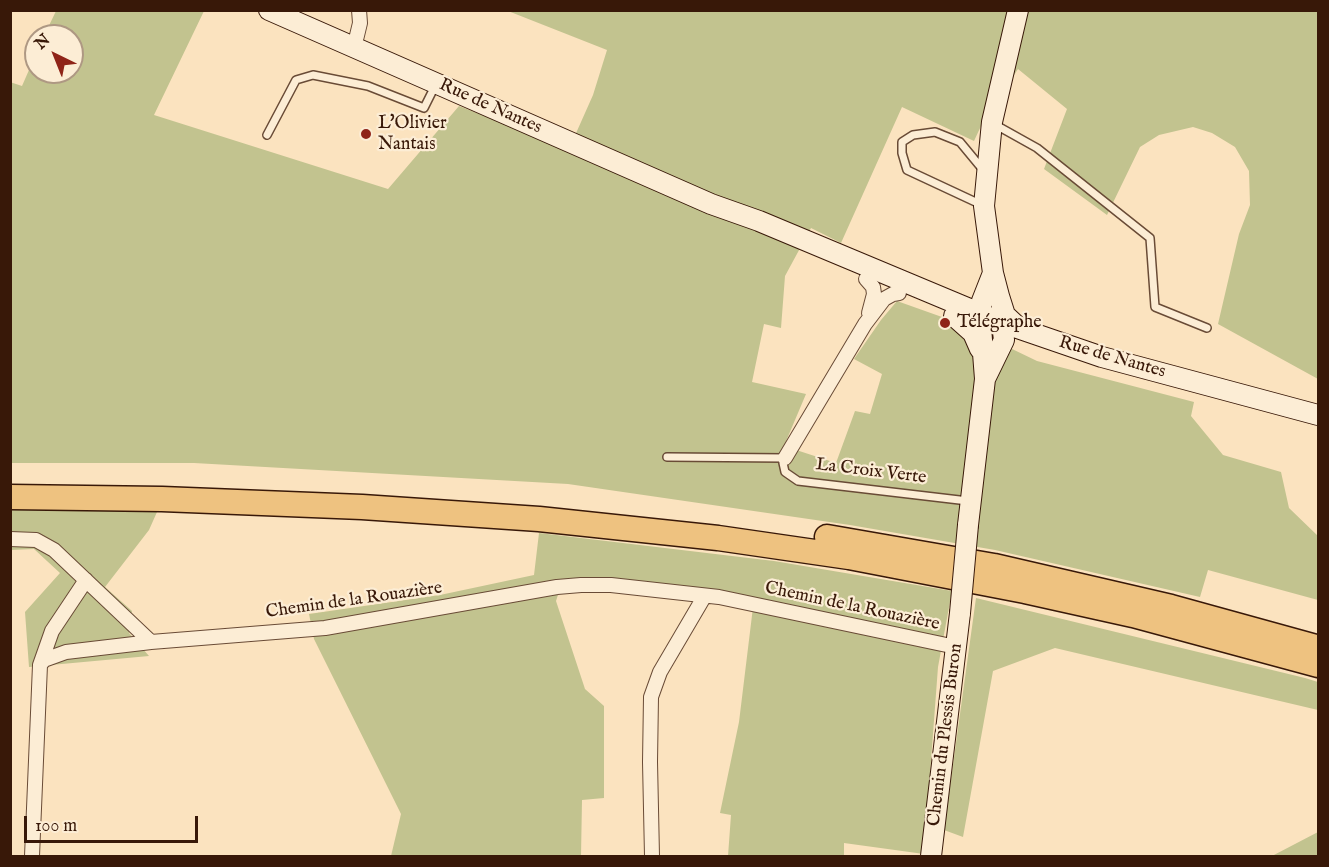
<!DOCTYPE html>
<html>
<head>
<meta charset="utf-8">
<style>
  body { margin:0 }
  #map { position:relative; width:1329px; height:867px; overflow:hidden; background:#fbe3bf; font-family:"IM FELL English",serif }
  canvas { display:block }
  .frame { position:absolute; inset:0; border:12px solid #381808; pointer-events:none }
  .north { position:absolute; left:24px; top:24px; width:60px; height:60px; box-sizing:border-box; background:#fcedd5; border:2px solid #ae9883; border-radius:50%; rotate:317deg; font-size:16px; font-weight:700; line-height:24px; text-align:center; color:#381808 }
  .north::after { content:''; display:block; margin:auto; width:21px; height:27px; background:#8f2418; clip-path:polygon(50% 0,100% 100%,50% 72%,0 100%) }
  .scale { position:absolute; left:24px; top:816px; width:174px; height:27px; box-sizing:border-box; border:3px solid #381808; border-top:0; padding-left:8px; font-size:18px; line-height:21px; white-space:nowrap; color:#381808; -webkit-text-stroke:4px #fcedd5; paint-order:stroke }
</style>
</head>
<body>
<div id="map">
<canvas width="1329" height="867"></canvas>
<div class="frame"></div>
<div class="north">N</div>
<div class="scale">100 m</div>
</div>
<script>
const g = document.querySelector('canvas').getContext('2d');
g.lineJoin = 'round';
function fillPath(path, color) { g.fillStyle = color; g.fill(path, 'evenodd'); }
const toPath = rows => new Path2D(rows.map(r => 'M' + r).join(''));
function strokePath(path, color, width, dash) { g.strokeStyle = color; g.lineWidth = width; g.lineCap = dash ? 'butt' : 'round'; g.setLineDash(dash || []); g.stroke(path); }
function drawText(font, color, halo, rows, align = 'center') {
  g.font = font + ' "IM FELL English",serif'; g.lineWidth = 4.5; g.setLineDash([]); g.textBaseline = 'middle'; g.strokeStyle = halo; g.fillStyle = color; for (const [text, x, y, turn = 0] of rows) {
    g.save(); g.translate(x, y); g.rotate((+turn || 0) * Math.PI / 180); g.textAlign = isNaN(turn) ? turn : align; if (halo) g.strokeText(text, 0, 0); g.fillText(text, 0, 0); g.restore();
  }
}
fillPath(toPath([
  [56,11,204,11,154,115,388,189,459,106,569,149,593,95,607,50,508,11,1318,11,1318,379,1218,324,1239,234,1250,205,1249,171,1235,147,1212,133,1193,127,1159,135,1140,147,1107,215,1044,169,1067,109,1018,69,981,126,974,141,902,107,841,243,811,228,785,276,781,328,764,324,752,382,806,394,784,446,836,463,855,411,870,414,882,374,854,359,881,320,897,301,956,322,1037,361,1194,402,1191,416,1223,455,1281,472,1289,508,1318,536,1318,600,1208,570,1200,597,995,550,850,525,568,484,194,463,11,463,10,82,22,86,36,54,36,72,72,72,72,36,44,36],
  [10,509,57,509,157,512,149,530,105,587,132,611,129,633,149,656,29,667,25,612,60,573,34,549,11,550],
  [539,533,774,561,952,591,938,667,924,854,844,843,844,856,728,856,731,815,720,813,739,722,754,599,628,581,563,579,556,601,585,689,604,706,604,798,582,800,581,856,391,856,401,814,314,639,309,614,440,595,534,575],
  [976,598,1305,678,1318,682,1318,710,1055,648,993,671,963,837,944,830],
  [1318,832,1318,856,1272,856]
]), '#c2c38f');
const lane = toPath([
  [994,124,1037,148,1150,238,1155,307,1207,328],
  [267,135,296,80,313,75,368,86,424,108,435,86],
  [982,205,907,170,902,153,902,142,913,135,935,132,960,142,984,171],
  [667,457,785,458,783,463,785,472,798,481,968,501]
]);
const street = toPath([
  [354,48,360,23,359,10],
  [866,279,873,287,874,294,869,313],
  [785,458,865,324,884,299,893,294,899,293],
  [10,539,36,540,54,550,151,642],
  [40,665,44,660,66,652,151,642,325,628,557,587,581,585,611,585,719,597,956,647],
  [32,856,40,665,52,631,86,580],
  [652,856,650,762,651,697,660,672,704,597]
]);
const secondary = toPath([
  [269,10,711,204,759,221,1003,323,1102,357,1318,415],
  [1018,10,992,122,984,206,993,273,999,296,1005,315,1020,329],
  [954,316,973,333,980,349],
  [985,379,1004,340,1001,315],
  [968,525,985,379,980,314,982,301,993,273],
  [931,856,960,613]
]);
const highway = toPath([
  [10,497,162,499,362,507,539,519,718,538,849,557,1025,591,1133,615,1318,665],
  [827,537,994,566,1171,607,1316,647]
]);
strokePath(lane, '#694b36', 10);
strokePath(street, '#694b36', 16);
strokePath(secondary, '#381808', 22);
strokePath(highway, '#381808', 27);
strokePath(lane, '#fcedd5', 7);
strokePath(street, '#fcedd5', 14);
strokePath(secondary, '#fcedd5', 20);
strokePath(highway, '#eec280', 24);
const secondaryBridge = toPath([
  [960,613,968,525]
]);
strokePath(secondaryBridge, '#381808', 22, []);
strokePath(secondaryBridge, '#fcedd5', 20);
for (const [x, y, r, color] of [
  [366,134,6,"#8f2418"],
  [945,323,6,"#8f2418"]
]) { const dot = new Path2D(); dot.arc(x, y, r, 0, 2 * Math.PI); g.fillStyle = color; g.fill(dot); strokePath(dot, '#fcedd5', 2); }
drawText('18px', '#381808', '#fcedd5', [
  ["Rue de Nantes",490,107,24],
  ["Rue de Nantes",1112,358,16],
  ["La Croix Verte",871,472,7],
  ["Chemin de la Rouazière",354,601,-8],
  ["Chemin de la Rouazière",852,607,12],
  ["Chemin du Plessis Buron",946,735,-83]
]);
drawText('18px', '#381808', '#fcedd5', [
  ["L'Olivier",378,124],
  ["Nantais",378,145],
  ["Télégraphe",957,323]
], 'left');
</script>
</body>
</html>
